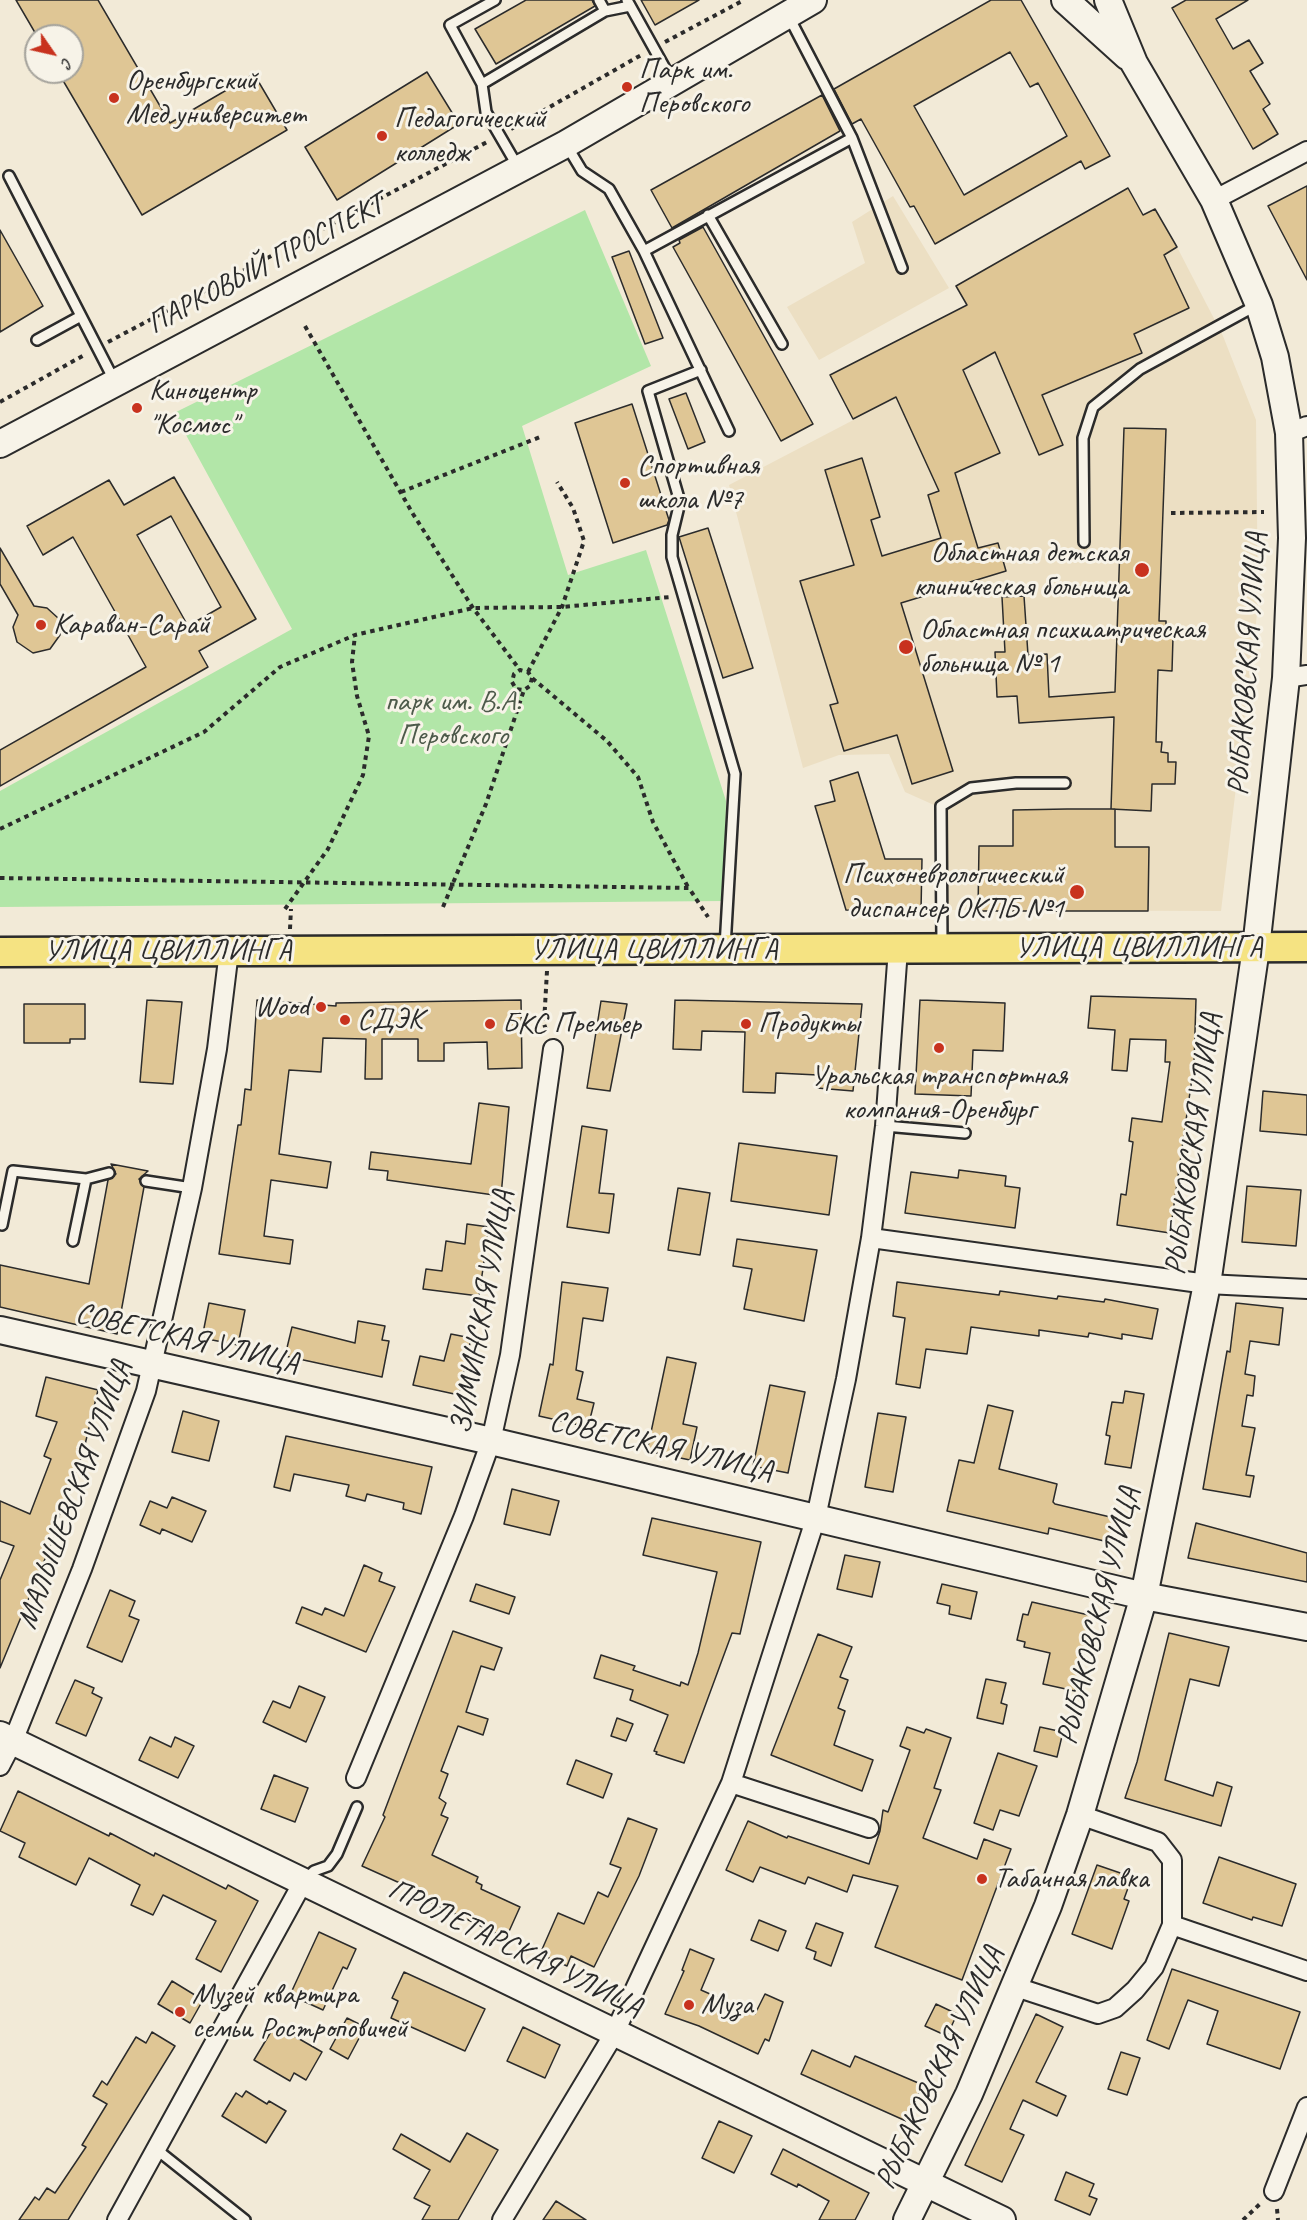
<!DOCTYPE html>
<html>
<head>
<meta charset="utf-8">
<style>
  body { margin:0 }
  #map { position:relative; width:1307px; height:2220px; overflow:hidden; background:#f2ead7; font-family:Caveat,sans-serif }
  canvas { display:block }
  .north { position:absolute; left:24px; top:24px; width:60px; height:60px; box-sizing:border-box; background:#f7f3e8; border:2px solid #a5a39c; border-radius:50%; rotate:124deg; font-size:16px; font-weight:700; line-height:24px; text-align:center; color:#2b2b2b }
  .north::after { content:''; display:block; margin:auto; width:21px; height:27px; background:#c8321e; clip-path:polygon(50% 0,100% 100%,50% 72%,0 100%) }
</style>
</head>
<body>
<div id="map">
<canvas width="1307" height="2220"></canvas>
<div class="north">С</div>
</div>
<script>
const g = document.querySelector('canvas').getContext('2d');
g.lineJoin = 'round';
function fillPath(path, color) { g.fillStyle = color; g.fill(path, 'evenodd'); }
const toPath = rows => new Path2D(rows.map(r => 'M' + r).join(''));
function strokePath(path, color, width, dash) { g.strokeStyle = color; g.lineWidth = width; g.lineCap = dash ? 'butt' : 'round'; g.setLineDash(dash || []); g.stroke(path); }
function drawText(font, color, halo, rows, align = 'center') {
  g.font = font + ' Caveat,sans-serif'; g.lineWidth = 6; g.setLineDash([]); g.textBaseline = 'middle'; g.strokeStyle = halo; g.fillStyle = color; for (const [text, x, y, turn = 0] of rows) {
    g.save(); g.translate(x, y); g.rotate((+turn || 0) * Math.PI / 180); g.textAlign = isNaN(turn) ? turn : align; if (halo) g.strokeText(text, 0, 0); g.fillText(text, 0, 0); g.restore();
  }
}
fillPath(toPath([
  [893,196,949,288,819,360,787,307,865,263,852,222],
  [1177,247,1223,336,1256,420,1258,606,1221,911,937,910,934,805,905,792,889,754,839,755,803,768,729,485,970,359,984,358]
]), '#ecdfc3');
fillPath(toPath([
  [585,210,651,366,522,426,568,575,646,550,726,801,724,901,0,907,0,791,292,629,174,413]
]), '#b2e6a8');
const building = toPath([
  [16,0,98,0,170,123,254,74,287,130,142,215,58,72,72,72,72,36,37,36,16,0],
  [526,0,592,0,595,6,496,64,475,29,526,0],
  [641,0,699,0,655,25,641,0],
  [991,0,1021,0,1110,156,1085,169,1081,161,935,244,914,206,910,207,861,119,852,124,834,89,991,0],
  [1010,52,1030,87,1038,83,1067,136,964,195,914,106,1010,52],
  [1186,0,1248,0,1216,19,1233,49,1249,40,1263,63,1250,71,1270,104,1263,109,1278,134,1253,149,1172,8,1186,0],
  [427,72,459,124,337,200,305,147,427,72],
  [822,95,840,131,672,228,651,190,822,95],
  [1307,186,1307,280,1268,206,1307,186],
  [1128,188,1143,215,1155,209,1177,247,1164,255,1189,308,1134,334,1142,353,1042,395,1063,445,1039,455,995,352,963,370,1000,453,955,473,978,548,998,543,1006,571,901,603,953,771,912,784,897,735,844,751,830,705,838,703,800,581,854,565,825,470,862,458,880,517,871,520,882,556,941,538,928,495,939,491,896,397,853,419,830,375,967,305,956,286,1128,188],
  [703,227,813,424,781,441,673,247,680,243,679,240,703,227],
  [0,230,43,306,0,332,0,230],
  [629,251,663,338,645,344,612,257,629,251],
  [686,393,705,442,688,449,669,399,686,393],
  [632,404,669,520,667,525,613,543,575,423,632,404],
  [1124,428,1166,429,1159,621,1166,621,1166,636,1173,637,1172,671,1158,670,1156,742,1162,742,1161,752,1168,753,1168,762,1176,762,1175,784,1152,784,1151,811,1111,809,1114,717,1019,723,1017,696,997,697,995,652,1005,652,1002,597,1024,596,1028,655,1047,654,1049,697,1115,692,1124,428],
  [174,477,256,619,199,651,208,667,0,786,0,750,146,667,73,537,43,555,27,526,109,480,124,505,174,477],
  [171,516,221,607,188,626,137,535,171,516],
  [708,528,753,668,723,678,679,537,708,528],
  [0,548,34,606,47,608,58,618,60,635,50,649,33,653,17,642,13,627,18,615,0,584,0,548],
  [858,772,885,859,922,859,921,911,846,910,815,806,835,801,830,781,858,772],
  [1067,809,1115,809,1115,847,1149,847,1148,911,978,911,979,846,1013,846,1013,810,1067,809],
  [1091,996,1196,999,1194,1064,1170,1233,1117,1225,1121,1194,1126,1195,1133,1142,1129,1141,1132,1118,1162,1122,1170,1062,1165,1062,1166,1040,1130,1039,1127,1071,1112,1070,1115,1030,1088,1028,1091,996],
  [147,1000,182,1002,173,1084,140,1082,147,1000],
  [257,1000,336,1006,336,1003,521,1000,522,1068,488,1069,487,1042,444,1043,444,1061,418,1061,418,1039,382,1039,382,1079,365,1079,366,1039,323,1038,321,1072,289,1070,279,1154,331,1162,327,1188,271,1180,264,1236,293,1240,290,1264,219,1254,238,1125,241,1125,245,1089,251,1090,257,1000],
  [675,1000,862,1004,853,1091,817,1088,818,1075,776,1073,775,1093,743,1092,745,1032,702,1031,701,1050,673,1049,675,1000],
  [920,1000,1005,1003,1003,1051,973,1050,971,1096,915,1094,920,1000],
  [601,1001,627,1004,610,1091,587,1088,601,1001],
  [24,1004,85,1004,85,1039,70,1039,70,1043,24,1043,24,1004],
  [1263,1091,1307,1095,1307,1135,1260,1131,1263,1091],
  [479,1103,509,1107,501,1196,387,1180,388,1171,369,1169,371,1152,471,1164,479,1103],
  [582,1126,607,1130,599,1193,614,1194,609,1233,567,1227,582,1126],
  [739,1143,837,1156,829,1215,731,1201,739,1143],
  [111,1164,148,1171,139,1179,144,1187,117,1334,0,1307,0,1265,89,1284,108,1180,116,1174,111,1164],
  [959,1170,1006,1176,1005,1186,1020,1188,1015,1228,905,1213,911,1172,958,1178,959,1170],
  [1247,1186,1301,1190,1296,1246,1242,1242,1247,1186],
  [678,1188,710,1193,700,1255,668,1250,678,1188],
  [467,1224,489,1227,479,1296,423,1289,426,1269,442,1271,446,1241,465,1244,467,1224],
  [737,1239,817,1250,804,1321,744,1309,752,1269,733,1266,737,1239],
  [562,1282,608,1288,603,1321,583,1318,576,1370,583,1372,577,1399,594,1403,588,1427,539,1416,550,1364,553,1365,562,1282],
  [897,1282,999,1295,1000,1291,1057,1299,1058,1296,1104,1302,1105,1299,1158,1309,1152,1339,1122,1334,1122,1339,1089,1333,1088,1337,1039,1330,1039,1336,971,1327,967,1354,926,1349,920,1388,896,1384,905,1318,893,1316,897,1282],
  [209,1303,245,1310,238,1345,202,1338,209,1303],
  [1236,1303,1283,1308,1279,1345,1250,1341,1245,1374,1255,1376,1253,1396,1247,1395,1242,1426,1255,1428,1246,1475,1254,1476,1250,1497,1203,1489,1227,1351,1230,1352,1236,1303],
  [358,1321,385,1326,382,1340,389,1341,382,1377,285,1356,292,1327,355,1343,358,1321],
  [451,1334,471,1338,459,1395,413,1385,420,1356,444,1361,451,1334],
  [667,1357,696,1363,683,1424,697,1427,690,1460,647,1451,667,1357],
  [46,1377,98,1390,83,1453,56,1524,59,1525,0,1668,0,1580,14,1546,0,1541,0,1501,30,1514,51,1459,44,1456,57,1422,36,1416,46,1377],
  [770,1385,805,1392,788,1473,753,1466,770,1385],
  [1125,1391,1144,1394,1131,1468,1105,1464,1110,1436,1106,1435,1112,1402,1123,1403,1125,1391],
  [988,1405,1013,1411,999,1469,1057,1484,1053,1502,1055,1504,1123,1520,1117,1544,1049,1528,1048,1534,947,1511,959,1460,974,1463,988,1405],
  [183,1411,219,1421,209,1461,172,1452,183,1411],
  [878,1413,906,1417,893,1492,865,1487,878,1413],
  [286,1436,432,1467,421,1514,403,1509,404,1503,367,1494,365,1501,346,1496,349,1485,294,1474,290,1491,274,1487,286,1436],
  [512,1489,559,1501,550,1535,504,1524,512,1489],
  [172,1497,206,1511,192,1542,162,1529,160,1534,140,1525,150,1501,167,1508,172,1497],
  [652,1518,761,1542,740,1634,732,1633,684,1763,656,1754,657,1752,654,1751,668,1715,630,1700,633,1690,594,1678,601,1655,635,1666,633,1670,680,1686,681,1682,688,1685,698,1653,717,1572,643,1555,652,1518],
  [1196,1523,1307,1553,1307,1582,1188,1558,1196,1523],
  [845,1555,880,1562,872,1597,837,1589,845,1555],
  [364,1565,382,1573,379,1581,395,1587,366,1652,296,1623,302,1607,322,1615,325,1608,344,1616,364,1565],
  [476,1584,515,1597,509,1614,470,1601,476,1584],
  [942,1584,977,1592,971,1619,949,1614,950,1606,937,1603,942,1584],
  [110,1590,135,1601,129,1616,139,1620,122,1662,87,1647,110,1590],
  [1032,1602,1093,1616,1075,1691,1043,1684,1050,1653,1024,1647,1025,1642,1017,1640,1023,1614,1028,1615,1032,1602],
  [453,1631,502,1648,494,1670,481,1666,466,1712,488,1719,483,1735,458,1726,441,1771,448,1774,439,1798,446,1803,441,1815,448,1818,432,1855,478,1877,476,1882,482,1885,481,1889,520,1907,506,1938,420,1897,422,1893,362,1866,385,1817,383,1815,453,1631],
  [1169,1633,1229,1647,1219,1686,1190,1679,1165,1780,1213,1796,1217,1782,1232,1787,1221,1826,1125,1798,1137,1762,1169,1633],
  [818,1634,852,1647,840,1677,848,1680,838,1708,845,1711,834,1745,873,1760,862,1791,771,1755,818,1634],
  [986,1679,1006,1683,1001,1703,1007,1705,1003,1724,977,1718,986,1679],
  [75,1680,94,1688,92,1693,102,1698,86,1736,56,1723,75,1680],
  [299,1686,325,1697,306,1742,263,1722,273,1701,290,1708,299,1686],
  [617,1718,633,1724,626,1741,611,1736,617,1718],
  [907,1727,924,1733,926,1729,951,1738,934,1788,941,1790,923,1838,977,1859,984,1839,1011,1849,962,1980,875,1947,898,1886,853,1875,847,1892,808,1877,805,1884,760,1867,753,1882,726,1870,748,1821,787,1838,788,1836,869,1864,880,1831,883,1810,888,1812,910,1750,900,1746,907,1727],
  [1040,1727,1063,1732,1057,1757,1034,1751,1040,1727],
  [150,1737,171,1747,175,1737,194,1746,178,1778,139,1760,150,1737],
  [998,1753,1037,1766,1019,1816,1000,1810,993,1830,974,1823,998,1753],
  [576,1760,612,1774,603,1798,567,1784,576,1760],
  [274,1775,308,1788,295,1822,261,1809,274,1775],
  [18,1791,109,1836,110,1833,154,1856,155,1853,226,1889,228,1885,258,1901,221,1972,196,1959,216,1921,163,1895,153,1915,131,1905,140,1885,89,1858,76,1885,19,1857,25,1843,0,1831,18,1791],
  [628,1818,657,1829,639,1876,594,1967,571,1956,567,1966,540,1954,558,1913,584,1924,598,1892,608,1897,621,1868,610,1864,628,1818],
  [1219,1857,1296,1884,1282,1926,1253,1917,1252,1920,1203,1903,1219,1857],
  [1097,1865,1132,1877,1124,1899,1129,1901,1112,1949,1072,1934,1097,1865],
  [759,1920,786,1931,778,1951,751,1940,759,1920],
  [816,1923,843,1933,831,1966,814,1959,816,1952,806,1948,816,1923],
  [319,1932,356,1949,347,1969,343,1967,323,2010,290,1995,319,1932],
  [690,1949,714,1959,701,1990,755,2014,765,1994,783,2002,769,2041,765,2039,758,2054,699,2026,665,2014,684,1971,682,1970,690,1949],
  [1172,1969,1300,2012,1280,2069,1207,2044,1218,2011,1188,2000,1169,2049,1147,2040,1172,1969],
  [404,1972,485,2009,465,2051,391,2018,398,2001,392,1998,404,1972],
  [172,1981,203,2000,190,2023,158,2004,172,1981],
  [936,2004,957,2014,947,2036,925,2026,936,2004],
  [1036,2014,1063,2027,1036,2082,1066,2096,1057,2116,1023,2100,1010,2129,1024,2135,1002,2182,965,2165,1036,2014],
  [347,2018,365,2027,348,2059,330,2049,347,2018],
  [275,2025,322,2052,306,2080,294,2073,290,2081,254,2060,275,2025],
  [523,2027,560,2045,545,2078,507,2061,523,2027],
  [152,2032,175,2046,68,2220,19,2220,35,2197,39,2200,47,2188,55,2193,86,2147,82,2145,107,2104,93,2096,102,2081,107,2085,136,2037,146,2043,152,2032],
  [812,2050,850,2067,855,2056,923,2085,906,2121,801,2074,812,2050],
  [1121,2052,1140,2058,1127,2095,1108,2089,1121,2052],
  [246,2091,267,2104,269,2101,286,2111,266,2143,222,2116,236,2093,242,2097,246,2091],
  [719,2121,752,2136,734,2173,702,2158,719,2121],
  [467,2133,498,2150,458,2220,422,2220,430,2206,414,2198,430,2170,393,2149,401,2134,450,2162,467,2133],
  [783,2149,869,2193,855,2220,819,2220,829,2201,798,2184,797,2187,771,2174,783,2149],
  [1066,2172,1094,2184,1089,2196,1097,2199,1090,2215,1055,2200,1066,2172],
  [556,2201,586,2220,543,2220,556,2201]
]);
fillPath(building, '#dfc695');
strokePath(building, '#2b2b2b', 1.5);
const lane = toPath([
  [495,0,450,25,482,84,486,112,518,167],
  [599,0,605,11],
  [627,0,672,81],
  [482,84,605,11,630,6],
  [852,138,902,268],
  [567,146,582,171,609,189,644,251,729,431],
  [9,176,115,382],
  [708,215,782,344],
  [644,251,852,138,789,17],
  [37,340,81,316],
  [701,370,648,391,680,502,672,535,672,557,735,774,725,947],
  [1084,542,1083,438,1093,407,1140,369,1257,305],
  [942,946,941,806,971,788,1016,783,1065,783],
  [885,1126,965,1133],
  [146,1181,192,1188],
  [2,1225,13,1171,86,1179,109,1173],
  [73,1241,86,1179],
  [305,1880,314,1871,328,1866,337,1854,357,1807],
  [156,2149,245,2220]
]);
const street = toPath([
  [1214,200,1307,151],
  [1289,433,1307,426],
  [1286,678,1307,675],
  [871,1238,1207,1284,1307,1289],
  [0,1766,13,1741,82,1569,146,1391,192,1188,217,1049,229,951],
  [356,1778,464,1516,491,1441,510,1355,553,1049],
  [731,1783,869,1828],
  [1080,1815,1158,1842,1172,1860,1172,1925,1307,1971],
  [1016,1987,1098,2014,1115,2008,1135,1990,1154,1967,1172,1925],
  [1274,2191,1307,2107],
  [117,2220,303,1882],
  [502,2220,614,2034,731,1783,816,1517,846,1379,871,1238,885,1126,898,949]
]);
const secondary = toPath([
  [1065,0,1127,56],
  [0,444,566,144,813,0],
  [0,1330,491,1441,1144,1596,1307,1627],
  [0,1735,1002,2220],
  [907,2220,969,2094,1048,1906,1080,1815,1144,1596,1207,1284,1256,948,1286,678,1292,538,1289,433,1275,357,1259,305,1214,200,1134,63,1108,0]
]);
const primary = toPath([
  [0,952,1307,947]
]);
strokePath(lane, '#2b2b2b', 14);
strokePath(street, '#2b2b2b', 22);
strokePath(secondary, '#2b2b2b', 30);
strokePath(primary, '#2b2b2b', 33);
strokePath(toPath([
  [665,42,744,0],
  [511,129,643,54],
  [305,326,413,514,473,608,520,670],
  [108,342,489,141],
  [0,402,86,354],
  [401,492,540,437],
  [1171,513,1264,512],
  [528,672,562,607,584,541,573,508,557,482],
  [532,678,530,686,524,690,516,689,512,682,514,674,520,670,528,672,532,678,607,741,638,777,653,822,688,887],
  [0,829,204,732,280,667,355,635,473,608,562,607,670,597],
  [0,878,689,888,708,917],
  [443,907,486,804,524,690],
  [285,909,328,849,363,775,369,736,357,696,352,662,355,635],
  [290,929,291,909],
  [547,971,544,1024,547,1032],
  [1277,2209,1278,2220],
  [1243,2220,1261,2203]
]), '#2b2b2b', 4, [4.5, 4.5]);
strokePath(lane, '#f7f3e8', 9);
strokePath(street, '#f7f3e8', 18);
strokePath(secondary, '#f7f3e8', 26);
strokePath(primary, '#f5e382', 28);
for (const [x, y, r, color] of [
  [627,87,6,"#c8321e"],
  [114,98,6,"#c8321e"],
  [382,136,6,"#c8321e"],
  [137,408,6,"#c8321e"],
  [625,483,6,"#c8321e"],
  [1142,570,8,"#c8321e"],
  [41,625,6,"#c8321e"],
  [906,647,8,"#c8321e"],
  [1077,892,8,"#c8321e"],
  [321,1007,6,"#c8321e"],
  [345,1020,6,"#c8321e"],
  [490,1024,6,"#c8321e"],
  [746,1024,6,"#c8321e"],
  [939,1048,6,"#c8321e"],
  [982,1879,6,"#c8321e"],
  [689,2005,6,"#c8321e"],
  [180,2012,6,"#c8321e"]
]) { const dot = new Path2D(); dot.arc(x, y, r, 0, 2 * Math.PI); g.fillStyle = color; g.fill(dot); strokePath(dot, '#f7f3e8', 2); }
drawText('30px', '#2b2b2b', '#f7f3e8', [
  ["Парк им.",639,70],
  ["Перовского",639,104],
  ["Оренбургский",126,81],
  ["Мед университет",126,115],
  ["Педагогический",394,119],
  ["колледж",394,153],
  ["Киноцентр",149,391],
  ["\"Космос\"",149,425],
  ["Спортивная",637,466],
  ["школа №7",637,500],
  ["Областная детская",1128,553,"right"],
  ["клиническая больница",1128,587,"right"],
  ["Караван-Сарай",53,625],
  ["Областная психиатрическая",920,630],
  ["больница № 1",920,664],
  ["Психоневрологический",1064,875,"right"],
  ["диспансер ОКПБ №1",1064,909,"right"],
  ["Wood",309,1007,"right"],
  ["СДЭК",357,1020],
  ["БКС Премьер",502,1024],
  ["Продукты",758,1024],
  ["Уральская транспортная",939,1076,"center"],
  ["компания-Оренбург",939,1110,"center"],
  ["Табачная лавка",994,1879],
  ["Музей квартира",192,1995],
  ["семьи Ростроповичей",192,2029],
  ["Муза",701,2005]
], 'left');
drawText('30px', '#2b2b2b', '#f7f3e8', [
  ["ПАРКОВЫЙ ПРОСПЕКТ",266,265,-28],
  ["РЫБАКОВСКАЯ УЛИЦА",1248,664,-86],
  ["УЛИЦА ЦВИЛЛИНГА",1139,948],
  ["УЛИЦА ЦВИЛЛИНГА",654,950],
  ["УЛИЦА ЦВИЛЛИНГА",168,951],
  ["РЫБАКОВСКАЯ УЛИЦА",1194,1144,-82],
  ["ЗИМИНСКАЯ УЛИЦА",483,1312,-80],
  ["СОВЕТСКАЯ УЛИЦА",187,1339,13],
  ["СОВЕТСКАЯ УЛИЦА",661,1447,13],
  ["МАЛЫШЕВСКАЯ УЛИЦА",75,1495,-70],
  ["РЫБАКОВСКАЯ УЛИЦА",1099,1616,-76],
  ["ПРОЛЕТАРСКАЯ УЛИЦА",515,1949,26],
  ["РЫБАКОВСКАЯ УЛИЦА",940,2068,-65]
]);
drawText('30px', '#4d5a4a', '#f7f3e8', [
  ["парк им. В.А.",453,702],
  ["Перовского",453,736]
]);
</script>
</body>
</html>
